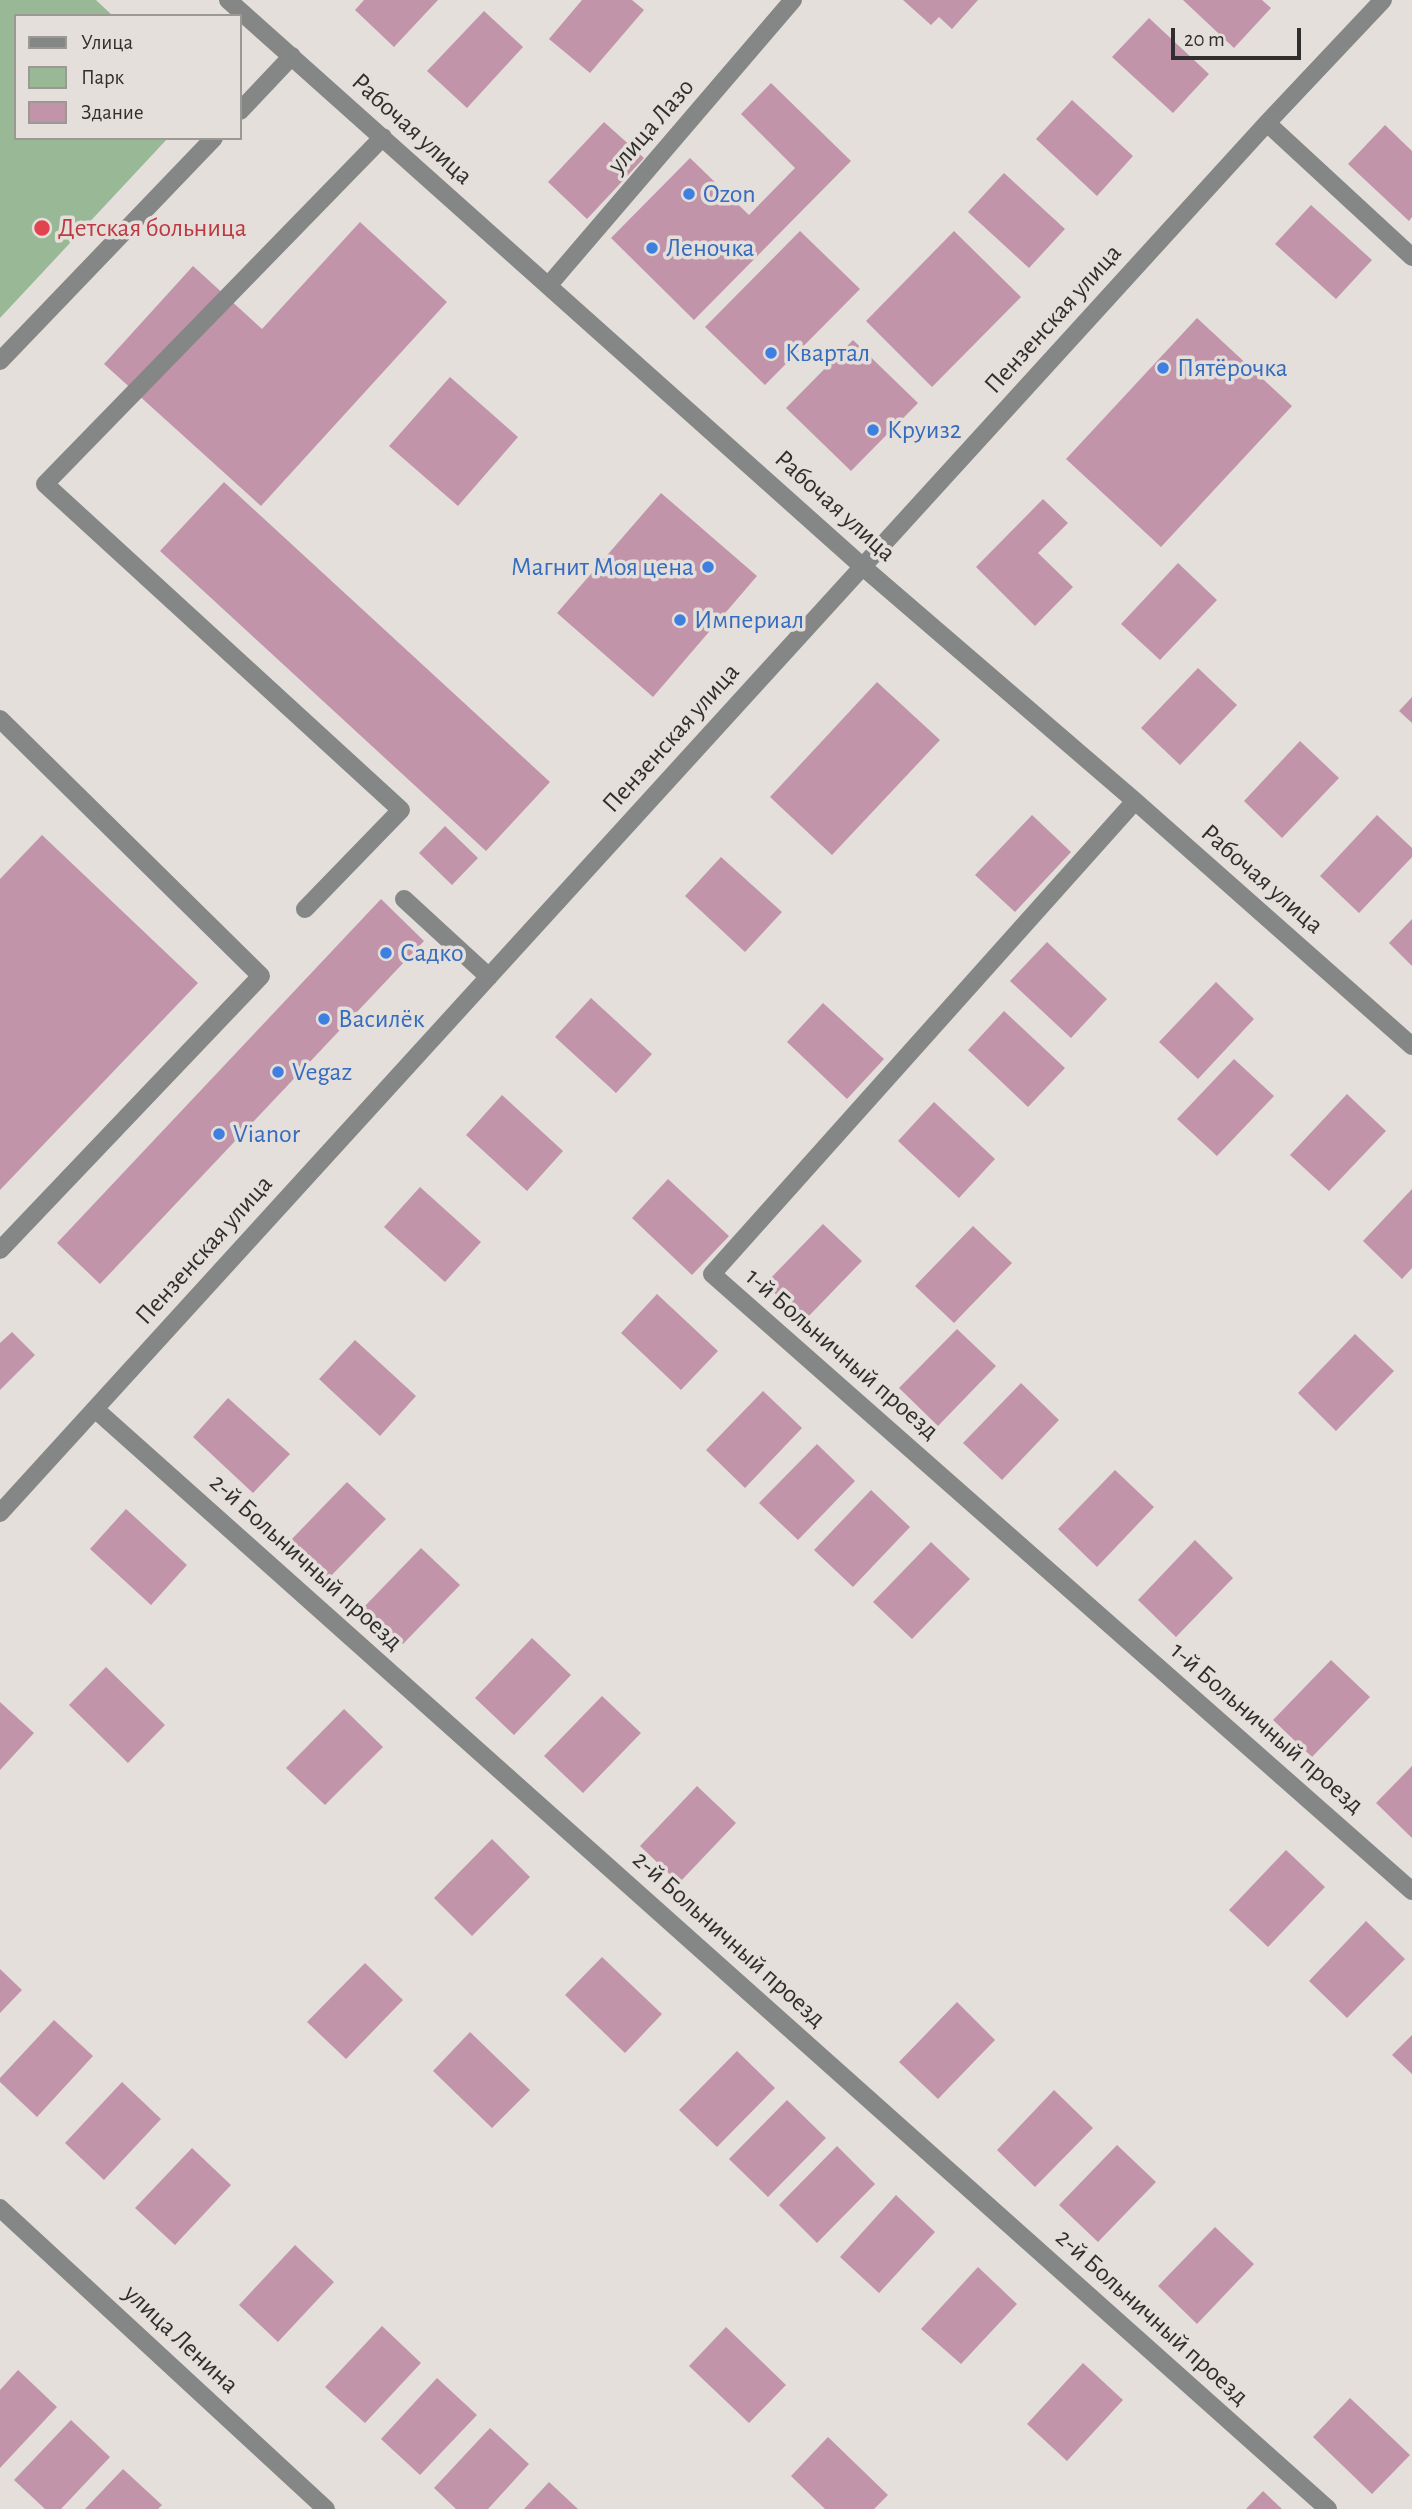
<!DOCTYPE html>
<html>
<head>
<meta charset="utf-8">
<style>
  body { margin:0 }
  #map { position:relative; width:1412px; height:2509px; overflow:hidden; background:#e4dfdb; font-family:"Alegreya Sans",sans-serif }
  canvas { display:block }
  .legend { position:absolute; left:14px; top:14px; width:228px; height:126px; box-sizing:border-box; background:#e4dfdb; border:2px solid #9c9995; margin:0; padding:9px 12px; list-style:none; font-size:21px; color:#312f2d }
  .legend li { display:flex; align-items:center; gap:14px; height:35px }
  .legend b { width:35px; border:2px solid #9c9995 }
  .scale { position:absolute; left:1171px; top:28px; width:130px; height:32px; box-sizing:border-box; border:4px solid #312f2d; border-top:0; padding-left:9px; font-size:21px; line-height:24px; white-space:nowrap; color:#312f2d; -webkit-text-stroke:5px #e4dfdb; paint-order:stroke }
</style>
</head>
<body>
<div id="map">
<canvas width="1412" height="2509"></canvas>
<ul class="legend">
<li><b style="height:9px;background:#858786"></b>Улица</li>
<li><b style="height:19px;background:#99b996"></b>Парк</li>
<li><b style="height:19px;background:#c294aa"></b>Здание</li>
</ul>
<div class="scale">20 m</div>
</div>
<script>
const g = document.querySelector('canvas').getContext('2d');
g.lineJoin = 'round';
function fillPath(path, color) { g.fillStyle = color; g.fill(path, 'evenodd'); }
const toPath = rows => new Path2D(rows.map(r => 'M' + r).join(''));
function strokePath(path, color, width, dash) { g.strokeStyle = color; g.lineWidth = width; g.lineCap = dash ? 'butt' : 'round'; g.setLineDash(dash || []); g.stroke(path); }
function drawText(font, color, halo, rows, align = 'center') {
  g.font = font + ' "Alegreya Sans",sans-serif'; g.lineWidth = 7; g.setLineDash([]); g.textBaseline = 'middle'; g.strokeStyle = halo; g.fillStyle = color; for (const [text, x, y, turn = 0] of rows) {
    g.save(); g.translate(x, y); g.rotate((+turn || 0) * Math.PI / 180); g.textAlign = isNaN(turn) ? turn : align; if (halo) g.strokeText(text, 0, 0); g.fillText(text, 0, 0); g.restore();
  }
}
fillPath(toPath([
  [0,0,96,0,113,16,16,16,16,138,168,138,0,318]
]), '#99b996');
fillPath(toPath([
  [364,0,438,0,394,47,355,10],
  [582,0,632,0,644,10,590,73,549,39],
  [903,0,978,0,952,29,939,17,931,25],
  [1183,0,1262,0,1271,8,1234,48],
  [484,11,523,47,467,108,427,71],
  [1149,18,1209,74,1173,113,1112,57],
  [771,83,851,161,694,320,611,238,690,158,749,215,795,168,741,114],
  [1072,100,1133,156,1097,196,1036,139],
  [604,122,644,158,587,219,548,182],
  [1385,125,1412,151,1412,217,1409,221,1348,164],
  [1004,173,1065,229,1029,268,968,212],
  [1311,205,1372,260,1336,299,1275,244],
  [360,222,447,302,261,506,104,364,193,266,262,329],
  [800,231,860,289,765,385,705,327],
  [954,231,1021,297,932,387,866,321],
  [1197,318,1292,406,1161,547,1066,459],
  [853,340,918,403,851,471,786,408],
  [450,377,518,437,458,506,389,446],
  [224,482,550,782,486,851,160,551],
  [661,493,757,576,653,697,557,613],
  [1043,499,1068,523,1038,553,1073,587,1035,626,976,567],
  [1178,563,1217,600,1160,660,1121,624],
  [1198,668,1237,705,1180,765,1141,728],
  [877,682,940,740,832,855,770,797],
  [1412,697,1412,723,1399,711],
  [1300,741,1339,778,1282,838,1244,801],
  [1032,815,1071,852,1015,912,975,875],
  [1377,815,1412,848,1412,857,1359,913,1320,876],
  [445,826,478,858,452,885,419,853],
  [42,835,198,983,0,1190,0,879],
  [721,857,782,912,745,952,685,896],
  [381,899,424,941,100,1284,57,1243],
  [1412,919,1412,966,1389,943],
  [1047,942,1107,999,1071,1038,1010,981],
  [1216,982,1254,1019,1198,1079,1159,1042],
  [591,998,652,1054,616,1093,555,1037],
  [823,1003,884,1059,847,1099,787,1042],
  [1004,1011,1065,1068,1028,1107,968,1050],
  [1234,1059,1274,1096,1217,1156,1177,1119],
  [1347,1094,1386,1131,1329,1191,1290,1155],
  [502,1095,563,1151,527,1191,466,1135],
  [934,1102,995,1159,959,1198,898,1141],
  [668,1179,729,1236,692,1275,632,1218],
  [420,1187,481,1242,445,1282,384,1227],
  [1412,1189,1412,1268,1402,1279,1363,1241],
  [823,1224,862,1261,804,1321,765,1284],
  [973,1226,1012,1263,954,1323,915,1286],
  [657,1294,718,1351,681,1390,621,1333],
  [957,1329,996,1366,938,1426,899,1388],
  [12,1332,35,1355,0,1390,0,1343],
  [1355,1334,1394,1371,1336,1431,1298,1393],
  [355,1340,416,1396,380,1436,319,1379],
  [1021,1383,1059,1420,1002,1480,963,1443],
  [763,1391,802,1428,745,1488,706,1450],
  [228,1398,290,1454,253,1493,193,1437],
  [817,1444,855,1481,798,1540,759,1503],
  [1115,1470,1154,1507,1097,1567,1058,1529],
  [347,1482,386,1519,329,1578,290,1541],
  [871,1490,910,1527,853,1587,814,1550],
  [126,1509,187,1565,151,1605,90,1549],
  [1195,1540,1233,1578,1176,1637,1138,1600],
  [931,1542,970,1579,912,1639,873,1602],
  [421,1548,460,1585,403,1644,364,1607],
  [532,1638,571,1675,514,1735,475,1698],
  [1331,1660,1370,1697,1312,1757,1273,1720],
  [106,1667,165,1725,128,1763,69,1705],
  [602,1696,641,1733,583,1793,544,1756],
  [0,1702,34,1733,0,1770],
  [344,1709,383,1747,325,1805,286,1768],
  [1412,1766,1412,1838,1376,1803],
  [697,1786,736,1823,679,1883,640,1846],
  [492,1839,530,1877,472,1936,434,1898],
  [1286,1850,1325,1887,1268,1947,1229,1910],
  [1366,1921,1405,1959,1347,2018,1309,1981],
  [602,1957,662,2014,625,2053,565,1995],
  [365,1963,403,2000,346,2059,307,2022],
  [0,1969,22,1990,0,2013],
  [957,2002,995,2040,938,2099,899,2062],
  [54,2020,93,2056,37,2117,0,2082,0,2078],
  [470,2032,530,2090,492,2128,433,2071],
  [1412,2035,1412,2074,1392,2055],
  [737,2051,775,2088,717,2147,679,2110],
  [122,2082,161,2119,104,2180,65,2143],
  [1054,2090,1093,2128,1035,2187,997,2150],
  [787,2100,826,2138,768,2197,729,2159],
  [1117,2145,1156,2182,1098,2242,1059,2205],
  [837,2146,875,2184,817,2243,779,2205],
  [192,2148,231,2185,175,2245,135,2208],
  [896,2195,935,2232,879,2293,840,2257],
  [1215,2227,1254,2264,1197,2324,1158,2286],
  [295,2245,334,2282,278,2342,239,2305],
  [978,2267,1017,2304,961,2364,921,2329],
  [382,2326,421,2363,365,2423,325,2387],
  [726,2327,786,2385,749,2423,689,2366],
  [1083,2363,1123,2400,1067,2461,1027,2424],
  [18,2370,57,2407,0,2468,0,2390],
  [437,2378,477,2415,420,2475,381,2439],
  [1350,2398,1410,2455,1372,2494,1313,2437],
  [71,2420,110,2457,61,2509,45,2509,14,2480],
  [490,2428,529,2464,488,2509,456,2509,434,2488],
  [828,2437,888,2495,874,2509,825,2509,791,2476],
  [123,2469,162,2505,158,2509,85,2509],
  [549,2482,578,2509,524,2509],
  [1263,2491,1282,2509,1246,2509]
]), '#c294aa');
strokePath(toPath([
  [228,0,863,567,1135,801,1412,1046],
  [240,111,292,56],
  [1267,123,1412,257],
  [548,286,793,0],
  [0,361,214,138],
  [0,719,261,976,0,1250],
  [1135,801,712,1274,1412,1891],
  [404,899,489,977],
  [305,909,401,810,45,484,383,137],
  [95,1409,1328,2509],
  [0,1513,1267,123,1383,0],
  [0,2208,326,2509]
]), '#858786', 18);
for (const [x, y, r, color] of [
  [689,194,7,"#3f7fe0"],
  [42,228,9,"#e0444e"],
  [652,248,7,"#3f7fe0"],
  [771,353,7,"#3f7fe0"],
  [1163,368,7,"#3f7fe0"],
  [873,430,7,"#3f7fe0"],
  [708,567,7,"#3f7fe0"],
  [680,620,7,"#3f7fe0"],
  [386,953,7,"#3f7fe0"],
  [324,1019,7,"#3f7fe0"],
  [278,1072,7,"#3f7fe0"],
  [219,1134,7,"#3f7fe0"]
]) { const dot = new Path2D(); dot.arc(x, y, r, 0, 2 * Math.PI); g.fillStyle = color; g.fill(dot); strokePath(dot, '#e4dfdb', 2.5); }
drawText('26px', '#312f2d', '#e4dfdb', [
  ["улица Лазо",651,126,-49],
  ["Рабочая улица",412,129,42],
  ["Пензенская улица",1053,319,-48],
  ["Рабочая улица",835,506,42],
  ["Пензенская улица",671,738,-48],
  ["Рабочая улица",1262,879,41],
  ["Пензенская улица",204,1250,-48],
  ["1-й Больничный проезд",842,1354,41],
  ["2-й Больничный проезд",306,1562,42],
  ["1-й Больничный проезд",1267,1728,41],
  ["2-й Больничный проезд",729,1939,42],
  ["2-й Больничный проезд",1152,2317,42],
  ["улица Ленина",181,2339,43]
]);
drawText('26px', '#366cbe', '#e4dfdb', [
  ["Ozon",703,194],
  ["Леночка",666,248],
  ["Квартал",785,353],
  ["Пятёрочка",1177,368],
  ["Круиз2",887,430],
  ["Магнит Моя цена",694,567,"right"],
  ["Империал",694,620],
  ["Садко",400,953],
  ["Василёк",338,1019],
  ["Vegaz",292,1072],
  ["Vianor",233,1134]
], 'left');
drawText('26px', '#be3a42', '#e4dfdb', [
  ["Детская больница",58,228]
], 'left');
</script>
</body>
</html>
